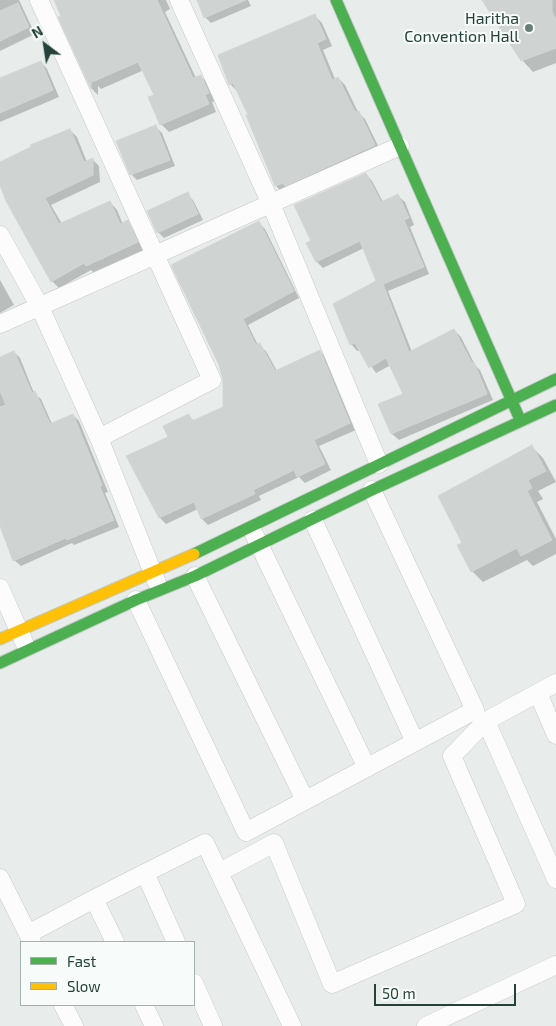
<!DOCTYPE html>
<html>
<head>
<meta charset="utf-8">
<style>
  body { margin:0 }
  #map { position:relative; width:556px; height:1026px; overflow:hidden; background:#e8edeb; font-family:"Exo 2",sans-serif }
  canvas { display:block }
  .legend { position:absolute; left:20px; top:941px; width:175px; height:65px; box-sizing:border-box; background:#f7fbf9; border:1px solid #a3b1ad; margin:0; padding:6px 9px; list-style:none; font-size:15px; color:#24423a }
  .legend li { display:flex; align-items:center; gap:10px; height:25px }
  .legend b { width:25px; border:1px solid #a3b1ad }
  .north { position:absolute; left:20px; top:20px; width:50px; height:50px; -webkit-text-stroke:4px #f7fbf9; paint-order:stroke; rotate:329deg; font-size:14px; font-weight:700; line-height:20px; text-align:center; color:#24423a }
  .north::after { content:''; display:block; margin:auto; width:18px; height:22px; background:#24423a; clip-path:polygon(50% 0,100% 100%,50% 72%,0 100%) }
  .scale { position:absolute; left:374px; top:984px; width:142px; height:22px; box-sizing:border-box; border:2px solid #24423a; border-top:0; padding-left:6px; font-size:15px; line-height:18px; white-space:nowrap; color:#24423a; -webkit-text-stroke:4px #f7fbf9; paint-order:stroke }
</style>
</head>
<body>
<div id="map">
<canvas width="556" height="1026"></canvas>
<ul class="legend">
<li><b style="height:6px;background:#4caf50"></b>Fast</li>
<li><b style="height:6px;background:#ffc107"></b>Slow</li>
</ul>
<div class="north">N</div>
<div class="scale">50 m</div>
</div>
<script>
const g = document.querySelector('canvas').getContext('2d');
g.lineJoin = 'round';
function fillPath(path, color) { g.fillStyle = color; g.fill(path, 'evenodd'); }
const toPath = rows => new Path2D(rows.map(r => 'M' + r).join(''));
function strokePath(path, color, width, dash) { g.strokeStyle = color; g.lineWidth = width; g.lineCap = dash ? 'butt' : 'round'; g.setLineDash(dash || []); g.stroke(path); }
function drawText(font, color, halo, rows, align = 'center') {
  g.font = font + ' "Exo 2",sans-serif'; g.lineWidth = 4; g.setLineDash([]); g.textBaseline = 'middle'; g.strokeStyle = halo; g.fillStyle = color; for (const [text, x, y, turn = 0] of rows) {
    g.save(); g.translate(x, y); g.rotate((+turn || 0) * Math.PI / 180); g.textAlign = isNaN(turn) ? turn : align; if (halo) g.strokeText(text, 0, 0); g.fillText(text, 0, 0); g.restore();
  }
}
fillPath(toPath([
  [0,0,19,0,35,34,0,51],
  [55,0,166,0,170,9,165,12,196,78,201,76,208,84,216,101,212,102,216,112,169,132,161,124,155,96,144,70,101,89,98,86,98,95,92,89,60,18,63,16],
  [198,0,248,0,251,6,211,23,205,17],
  [484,0,556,0,556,63,533,72,522,60],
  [315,16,322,23,332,46,323,50,335,79,338,78,345,85,358,112,365,119,381,152,283,193,276,186,248,116,250,115,237,91,230,84],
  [41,62,47,69,59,97,0,122,0,80],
  [156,127,162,133,175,166,137,180,132,175,117,142],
  [70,130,77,137,87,162,92,159,99,166,100,182,51,205,62,224,110,202,117,210,123,224,127,222,134,229,144,250,94,273,91,270,59,288,52,281,0,184,0,164],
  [366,174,372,181,383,202,398,196,405,202,414,225,410,227,429,274,388,291,412,352,454,330,461,337,475,365,480,370,493,400,399,440,392,434,405,394,391,365,376,373,360,350,357,351,351,344,378,282,364,248,323,268,317,262,308,244,313,241],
  [187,194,193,200,203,220,164,238,158,232],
  [259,223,265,229,299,298,248,325,258,345,266,351,277,371,320,351,326,358,356,430,319,446,331,470,305,483,299,477,259,496,261,500,208,525,202,519,198,509,166,524,160,518,169,437,189,416,194,421,224,408],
  [0,280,14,305,0,313],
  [14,352,20,358,34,393,41,399,52,424,73,415,79,421,108,492,105,493,119,527,74,545,72,543,21,566,14,560,0,523,0,358],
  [532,447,543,458,556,482,538,491,543,499,537,502,556,539,556,554,533,566,527,560,483,582,472,571,464,543]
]), '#0003');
const building = toPath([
  [54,0,157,0,193,78,201,75,209,93,205,95,209,104,160,125,148,97,154,95,138,62,92,82,91,79,91,89,58,17,61,16,54,0],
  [197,0,246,0,204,18,197,0],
  [482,0,552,0,552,12,556,19,556,48,521,61,482,0],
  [18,3,29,27,0,41,0,11,18,3],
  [315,14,326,39,317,43,332,80,338,77,355,112,359,111,375,145,285,186,283,183,275,186,246,115,248,115,233,83,229,85,218,55,315,14],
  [41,61,53,90,0,113,0,78,41,61],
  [156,125,170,160,130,175,116,141,156,125],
  [70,129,84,162,93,158,93,175,45,198,59,224,110,201,120,224,128,220,138,242,86,266,84,263,51,282,6,201,0,185,0,162,31,147,30,145,70,129],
  [366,173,381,202,398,194,409,218,404,220,424,267,383,284,409,352,454,329,472,363,474,362,487,394,391,434,378,404,403,394,386,358,369,368,355,343,350,345,333,304,376,281,360,241,316,262,306,243,311,241,294,205,366,173],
  [188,192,198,214,157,233,147,211,188,192],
  [259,221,294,291,243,319,256,345,260,343,275,371,320,350,350,423,314,440,325,464,297,477,294,470,253,490,255,494,201,519,194,502,159,518,126,456,168,437,163,426,189,414,192,421,223,407,223,380,219,365,171,265,259,221],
  [14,351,32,393,35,391,50,424,73,414,102,485,100,487,114,520,67,540,66,538,13,561,0,526,0,407,6,405,0,391,0,357,14,351],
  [532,445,546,471,528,480,532,488,527,491,552,540,521,556,517,548,471,572,457,545,462,543,438,496,532,445]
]);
fillPath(building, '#cfd4d2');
strokePath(building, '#d1d6d4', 1);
const street = toPath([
  [39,0,212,380,99,438],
  [179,0,271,204,379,464],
  [0,235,39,305,99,438,157,583],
  [0,324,400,146],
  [313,520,415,742],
  [254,534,367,768],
  [195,576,305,800],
  [0,588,24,642],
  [136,600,246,832,475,710,372,490],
  [556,683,486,721,556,879],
  [538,693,556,735],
  [220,872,274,843,332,984,516,904,452,756,486,721],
  [145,873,205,843,292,1026],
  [0,878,32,942],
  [94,899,145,873,176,942],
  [28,934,94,899,115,942],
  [194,983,213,1026],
  [63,1005,74,1026],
  [144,1005,154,1026],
  [426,1026,556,965]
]);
const fast = toPath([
  [336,0,518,415],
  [194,554,556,379],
  [0,663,136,600,195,576,372,490,556,405]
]);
const slow = toPath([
  [0,639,194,554]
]);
strokePath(street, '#c5cac8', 19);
strokePath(fast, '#c3cbc8', 13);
strokePath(slow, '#c3cbc8', 13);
strokePath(street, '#fcfcfc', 18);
strokePath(fast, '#4caf50', 11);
strokePath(slow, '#ffc107', 11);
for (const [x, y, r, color] of [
  [529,28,5,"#697e78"]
]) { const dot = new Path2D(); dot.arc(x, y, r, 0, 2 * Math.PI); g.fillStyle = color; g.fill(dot); strokePath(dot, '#f7fbf9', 2); }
drawText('16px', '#24423a', '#f7fbf9', [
  ["Haritha",519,19],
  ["Convention Hall",519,37]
], 'right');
</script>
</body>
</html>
